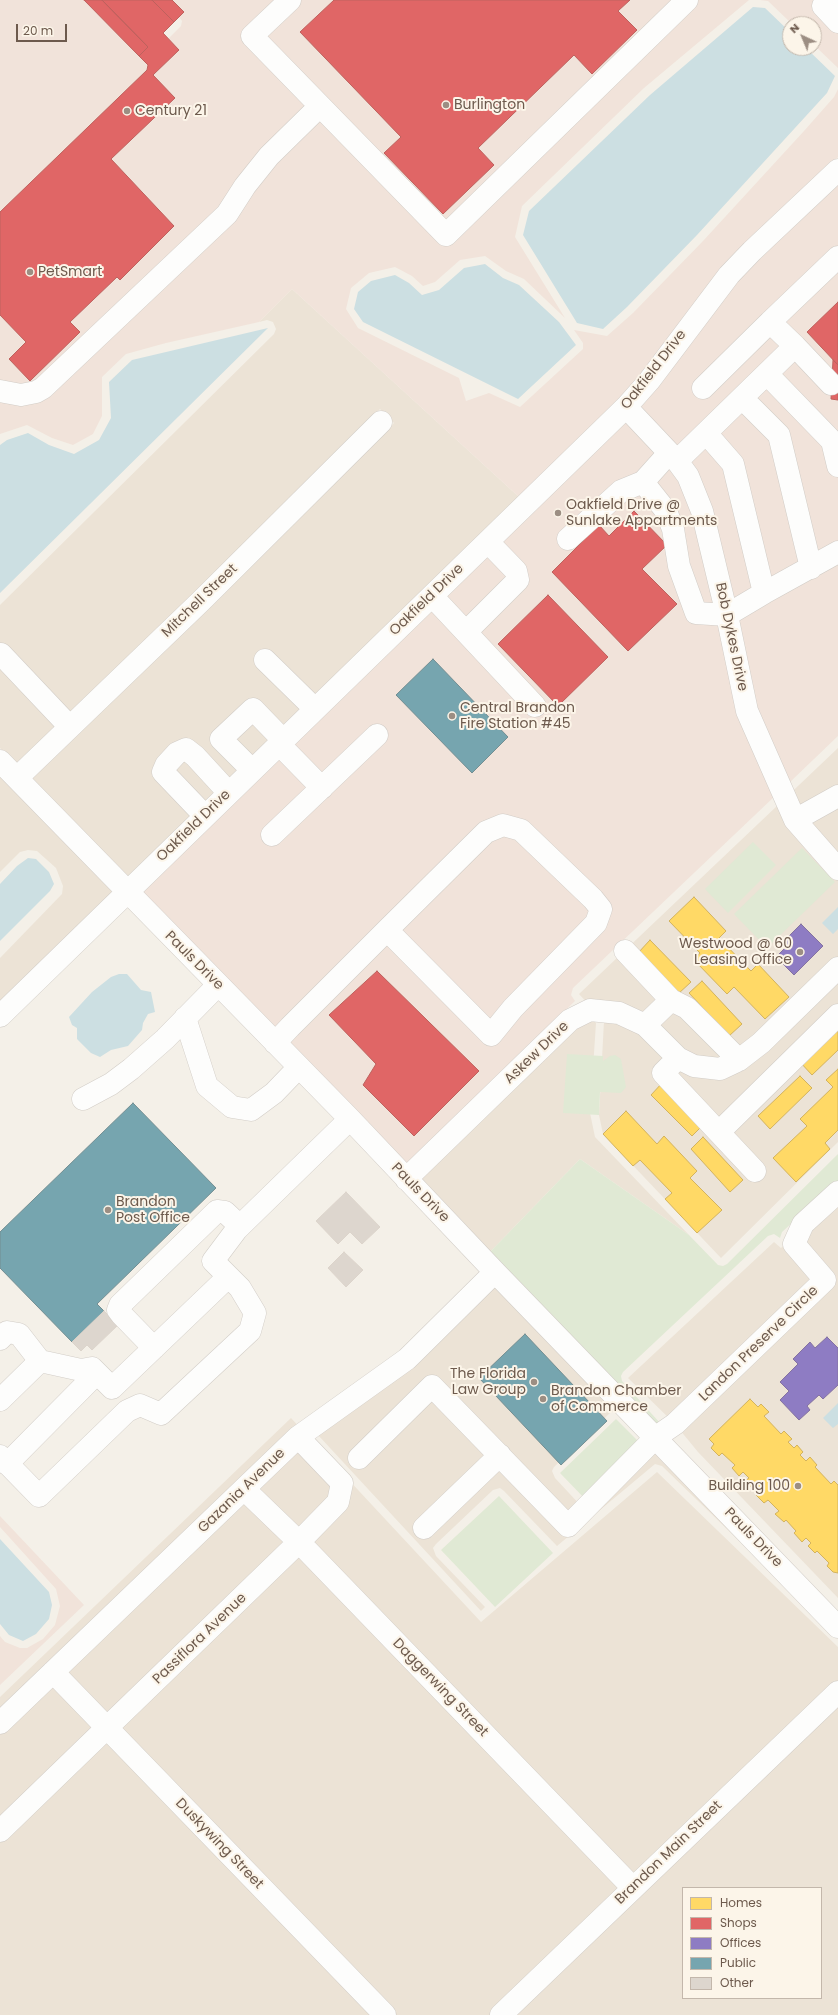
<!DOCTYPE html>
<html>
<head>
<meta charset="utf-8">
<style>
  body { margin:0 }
  #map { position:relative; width:838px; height:2015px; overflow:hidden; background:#f4f0e8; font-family:Poppins,sans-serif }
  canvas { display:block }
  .legend { position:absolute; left:682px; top:1887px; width:140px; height:112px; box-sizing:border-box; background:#fcf5e9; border:1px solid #c3b7ab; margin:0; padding:5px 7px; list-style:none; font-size:12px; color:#6d5a4d }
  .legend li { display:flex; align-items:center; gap:8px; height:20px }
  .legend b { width:20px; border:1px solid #c3b7ab }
  .north { position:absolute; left:782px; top:16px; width:40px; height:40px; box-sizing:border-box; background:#fcf5e9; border:1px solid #c3b7ab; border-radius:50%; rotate:316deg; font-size:11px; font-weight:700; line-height:16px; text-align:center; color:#6d5a4d }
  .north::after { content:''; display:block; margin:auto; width:14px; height:18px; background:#9c8e83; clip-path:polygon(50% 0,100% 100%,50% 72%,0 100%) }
  .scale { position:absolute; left:16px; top:24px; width:51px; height:18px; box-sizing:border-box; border:2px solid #6d5a4d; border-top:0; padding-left:5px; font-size:12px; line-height:14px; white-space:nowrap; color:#6d5a4d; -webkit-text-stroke:3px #fcf5e9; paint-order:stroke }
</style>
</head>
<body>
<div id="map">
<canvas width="838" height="2015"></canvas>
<ul class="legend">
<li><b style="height:11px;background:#ffd966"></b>Homes</li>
<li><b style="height:11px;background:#e06666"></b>Shops</li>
<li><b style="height:11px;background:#8e7cc3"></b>Offices</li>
<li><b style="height:11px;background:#76a5af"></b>Public</li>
<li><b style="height:11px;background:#ddd6ce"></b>Other</li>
</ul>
<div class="north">N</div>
<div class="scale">20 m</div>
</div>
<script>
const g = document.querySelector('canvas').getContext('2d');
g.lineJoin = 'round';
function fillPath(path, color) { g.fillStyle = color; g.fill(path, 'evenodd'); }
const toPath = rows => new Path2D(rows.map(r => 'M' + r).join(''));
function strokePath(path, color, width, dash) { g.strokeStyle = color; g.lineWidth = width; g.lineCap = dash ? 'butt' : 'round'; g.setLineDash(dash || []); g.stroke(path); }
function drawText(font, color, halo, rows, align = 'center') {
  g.font = font + ' Poppins,sans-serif'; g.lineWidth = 4; g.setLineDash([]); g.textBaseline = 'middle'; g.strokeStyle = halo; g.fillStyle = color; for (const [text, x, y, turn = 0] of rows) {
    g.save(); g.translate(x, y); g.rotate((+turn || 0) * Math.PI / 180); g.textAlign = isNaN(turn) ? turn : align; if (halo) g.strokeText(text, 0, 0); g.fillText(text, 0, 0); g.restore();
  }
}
fillPath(toPath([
  [292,289,519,497,126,878,30,779,208,608,394,423,380,409,194,594,16,765,0,748,0,605,274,334,276,329,273,322,267,320,259,322],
  [838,748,838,1142,721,1258,603,1134,599,1115,604,1021,579,994],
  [0,774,113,891,0,1002,0,958,62,894,63,886,56,868,37,851,28,850,20,852,0,872],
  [593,1020,596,1023,590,1113,595,1137,689,1235,580,1159,489,1253,420,1180,576,1028],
  [838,1192,838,1598,698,1452,675,1424,628,1378,774,1242,781,1248],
  [495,1285,615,1411,610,1413,554,1467,552,1471,555,1478,582,1507,652,1449,797,1597,662,1466,655,1464,557,1546,504,1491,500,1488,493,1490,436,1544,433,1548,436,1556,485,1607,481,1611,318,1435],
  [291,1418,481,1622,657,1472,838,1647,838,2015,0,2015,0,1697],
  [683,1888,821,1888,821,1998,683,1998]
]), '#ece3d6');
fillPath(toPath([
  [0,0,92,0,154,53,181,26,182,21,179,17,163,0,749,0,644,88,522,206,515,237,565,318,524,279,506,271,485,256,460,260,435,282,423,286,412,276,395,267,369,273,351,288,346,309,358,328,459,378,466,401,489,393,520,407,583,349,583,343,574,330,607,336,633,313,703,241,804,131,834,97,838,89,838,157,745,244,722,268,641,374,618,400,519,497,292,289,259,322,166,343,126,354,102,377,102,416,93,434,73,445,52,438,27,425,0,434],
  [760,0,838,0,838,68,814,45,814,24,792,24,768,1],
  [838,184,838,736,789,783,756,709,711,509,638,408,716,306,759,258],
  [626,421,680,480,693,513,775,796,573,988,571,995,575,1001,405,1165,139,893],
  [0,1516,84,1605,0,1685,0,1636,5,1642,20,1648,27,1648,43,1639,55,1625,60,1606,56,1589,0,1527]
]), '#f1e3da');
fillPath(toPath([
  [753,842,776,865,728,913,705,889],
  [802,848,835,882,767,948,734,914],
  [567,1054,603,1056,603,1061,610,1056,615,1055,621,1059,626,1087,621,1093,600,1092,599,1115,563,1113],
  [838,1154,838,1181,782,1232,780,1238,774,1234,768,1236,623,1372,621,1376,622,1381,660,1423,657,1425,489,1253,580,1159,689,1235,718,1265,723,1266,727,1264],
  [616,1419,644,1447,588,1502,560,1473],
  [499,1496,553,1553,495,1607,441,1550]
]), '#e0e9d4');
fillPath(toPath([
  [753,7,765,8,790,32,790,48,806,48,835,76,827,93,697,235,627,307,603,329,577,323,523,235,529,211,650,95],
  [485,264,503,278,519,285,559,322,576,345,518,399,363,322,354,309,358,292,371,281,395,275,409,283,422,295,439,290,464,268],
  [268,328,0,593,0,445,7,440,28,433,49,445,74,454,99,440,111,418,109,382,132,360],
  [28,858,36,859,49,872,54,884,50,891,0,941,0,884,17,866],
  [838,907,838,929,833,934,822,923],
  [119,974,127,974,141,990,151,992,155,1012,148,1014,143,1023,142,1030,128,1046,111,1050,100,1057,91,1053,77,1039,77,1028,72,1025,69,1017,92,992,111,977],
  [838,1403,838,1424,833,1428,823,1418],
  [0,1539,49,1592,52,1605,49,1619,36,1634,23,1641,9,1635,0,1624]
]), '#ccdfe2');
const homes = toPath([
  [694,897,726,931,719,938,751,971,758,964,789,997,765,1019,734,987,727,994,694,960,700,953,669,921,694,897],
  [650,940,691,982,678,994,638,953,650,940],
  [702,981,742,1024,729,1036,689,993,702,981],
  [838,1026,838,1050,812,1075,800,1062,838,1026],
  [838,1069,838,1130,825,1143,830,1149,796,1182,773,1158,807,1126,800,1119,833,1087,826,1080,838,1069],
  [800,1076,812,1088,770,1129,758,1116,800,1076],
  [663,1082,705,1123,692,1136,651,1095,663,1082],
  [626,1111,657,1144,664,1136,697,1171,690,1178,722,1210,697,1233,665,1199,672,1193,640,1160,633,1166,603,1134,626,1111],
  [703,1137,743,1180,730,1192,691,1149,703,1137],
  [750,1399,758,1407,761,1404,769,1412,764,1416,781,1434,784,1431,792,1439,788,1442,794,1448,797,1445,803,1452,800,1455,806,1461,810,1457,817,1465,815,1467,831,1484,834,1481,838,1485,838,1573,833,1572,827,1566,829,1563,817,1551,815,1553,808,1546,811,1543,806,1538,802,1542,794,1533,796,1531,786,1520,784,1522,775,1514,779,1511,768,1500,764,1503,756,1495,761,1490,755,1485,752,1488,745,1481,749,1478,743,1472,739,1476,732,1468,735,1465,722,1453,719,1456,711,1448,714,1444,709,1439,750,1399]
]);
fillPath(homes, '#ffd966');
strokePath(homes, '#d3b35e', 1);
const shops = toPath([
  [84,0,102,0,148,47,139,56,84,0],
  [102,0,152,0,174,22,163,33,179,50,153,75,175,98,111,159,174,226,120,280,117,277,70,322,80,332,30,381,9,359,26,342,0,315,0,212,147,70,148,65,139,56,148,47,102,0],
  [152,0,172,0,184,12,174,22,152,0],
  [334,0,630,0,618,11,637,30,592,74,574,55,478,148,494,165,443,214,384,153,401,137,300,32,334,0],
  [838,302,838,365,807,332,838,302],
  [833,360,838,365,838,400,831,399,833,360],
  [634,511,667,545,642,569,677,604,628,651,552,572,599,525,609,536,634,511],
  [548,595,608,657,558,706,498,644,548,595],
  [377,971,479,1071,414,1136,363,1085,376,1064,329,1015,377,971]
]);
fillPath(shops, '#e06666');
strokePath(shops, '#be625e', 1);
const offices = toPath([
  [801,924,823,946,794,975,776,957,787,946,783,942,801,924],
  [827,1337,838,1348,838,1385,823,1399,819,1395,807,1406,810,1410,799,1420,780,1400,789,1391,780,1382,798,1364,793,1359,810,1342,815,1348,827,1337]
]);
fillPath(offices, '#8e7cc3');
strokePath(offices, '#8472a0', 1);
const public = toPath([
  [433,659,508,737,472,773,396,695,433,659],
  [133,1103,216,1188,97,1304,104,1311,72,1342,0,1268,0,1232,133,1103],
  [525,1334,607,1421,561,1465,479,1378,525,1334]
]);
fillPath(public, '#76a5af');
strokePath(public, '#738e92', 1);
const building = toPath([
  [346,1192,380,1227,362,1244,350,1232,338,1244,316,1221,346,1192],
  [344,1252,363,1270,346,1287,328,1268,344,1252],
  [104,1311,118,1325,92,1350,87,1345,81,1351,72,1342,104,1311]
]);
fillPath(building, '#ddd6ce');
strokePath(building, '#dcd4cb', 1);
const minor = toPath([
  [290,0,252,36,446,235,687,0],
  [830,0,823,6,838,22],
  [795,346,831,384],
  [767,374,832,441,838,466],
  [703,388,770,322],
  [0,391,21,395,36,392,43,388,227,214,245,186,269,156,320,106],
  [742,398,779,435,811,568],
  [626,407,677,461,688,476,702,511,727,615,747,711,795,820,838,869],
  [669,453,643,482,666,511,673,529,679,566,696,613,727,615,764,593,733,464,706,433],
  [677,461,795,346,770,322,838,257],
  [568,539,621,491,643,482],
  [764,593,838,552],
  [432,596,535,706],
  [466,632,518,580,516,571,488,542],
  [0,656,1,654,70,727],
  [265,660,315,709],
  [279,744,322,788],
  [0,761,350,1119,495,1272,838,1627],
  [252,770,221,739,253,709,283,740],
  [17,778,201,601,381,422],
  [205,816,163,772,166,765,177,753,186,749,195,756,229,793],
  [795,820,838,796],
  [272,835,377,735],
  [625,951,671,1000,687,1008,739,1060],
  [0,1016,626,407,649,381,729,275,752,251,838,170],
  [185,1018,207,1086,232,1107,251,1110,274,1093,299,1067],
  [645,1025,671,1000],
  [275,1043,290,1027,387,930,486,832,503,825,521,830,593,899,601,909,596,923,513,1008,491,1035,387,930],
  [678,1058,663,1073,755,1171],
  [83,1099,111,1084,131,1069,165,1039,218,985],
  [719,1132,838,1015],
  [406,1179,570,1020,590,1010,619,1013,645,1025,678,1058,694,1066,720,1069,739,1060,761,1043,838,968],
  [0,1339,7,1332,19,1334,40,1361,81,1370,92,1368,112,1388,228,1277],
  [154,1348,121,1314,118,1310,120,1305,217,1211,225,1212,240,1226],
  [0,1400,40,1361],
  [0,1456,39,1496,127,1411,140,1405,161,1414,250,1331,255,1313,240,1288,213,1261,237,1229,350,1119],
  [359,1458,432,1386,568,1526,656,1437,675,1424,825,1280,794,1244,803,1224,838,1192],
  [7,1464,97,1373],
  [244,1489,299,1542,633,1888],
  [424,1528,500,1455],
  [53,1672,385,2015],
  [0,1723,298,1437,407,1359,495,1272],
  [0,1831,299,1542,338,1502,342,1483,298,1437],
  [501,2015,838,1692]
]);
strokePath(minor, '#d2cdc7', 23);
strokePath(minor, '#fdfdfc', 22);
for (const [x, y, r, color] of [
  [446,105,4,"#9c8e83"],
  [127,111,4,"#9c8e83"],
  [30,272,4,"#9c8e83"],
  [558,513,4,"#9c8e83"],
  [452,716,4,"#9c8e83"],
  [800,952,4,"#9c8e83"],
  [108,1210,4,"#9c8e83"],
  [534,1382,4,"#9c8e83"],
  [543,1399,4,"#9c8e83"],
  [798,1486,4,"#9c8e83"]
]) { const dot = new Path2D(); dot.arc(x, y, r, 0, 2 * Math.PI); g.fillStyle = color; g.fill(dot); strokePath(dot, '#fcf5e9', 1.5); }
drawText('14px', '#6d5a4d', '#fcf5e9', [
  ["Burlington",454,105],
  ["Century 21",135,111],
  ["PetSmart",38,272],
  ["Oakfield Drive @",566,505],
  ["Sunlake Appartments",566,521],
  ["Central Brandon",460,708],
  ["Fire Station #45",460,724],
  ["Westwood @ 60",792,944,"right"],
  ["Leasing Office",792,960,"right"],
  ["Brandon",116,1202],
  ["Post Office",116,1218],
  ["The Florida",526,1374,"right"],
  ["Law Group",526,1390,"right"],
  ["Brandon Chamber",551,1391],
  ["of Commerce",551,1407],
  ["Building 100",790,1486,"right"]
], 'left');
drawText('14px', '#6d5a4d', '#fcf5e9', [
  ["Oakfield Drive",654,370,-52],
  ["Oakfield Drive",427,600,-44],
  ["Mitchell Street",200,601,-44],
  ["Bob Dykes Drive",731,637,78],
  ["Oakfield Drive",194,826,-44],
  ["Pauls Drive",194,961,45],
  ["Askew Drive",537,1053,-44],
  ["Pauls Drive",420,1193,46],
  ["Landon Preserve Circle",759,1344,-44],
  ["Gazania Avenue",242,1491,-44],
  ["Pauls Drive",753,1538,46],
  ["Passiflora Avenue",200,1639,-44],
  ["Daggerwing Street",440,1688,46],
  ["Duskywing Street",219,1844,46],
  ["Brandon Main Street",669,1853,-44]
]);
</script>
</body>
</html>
